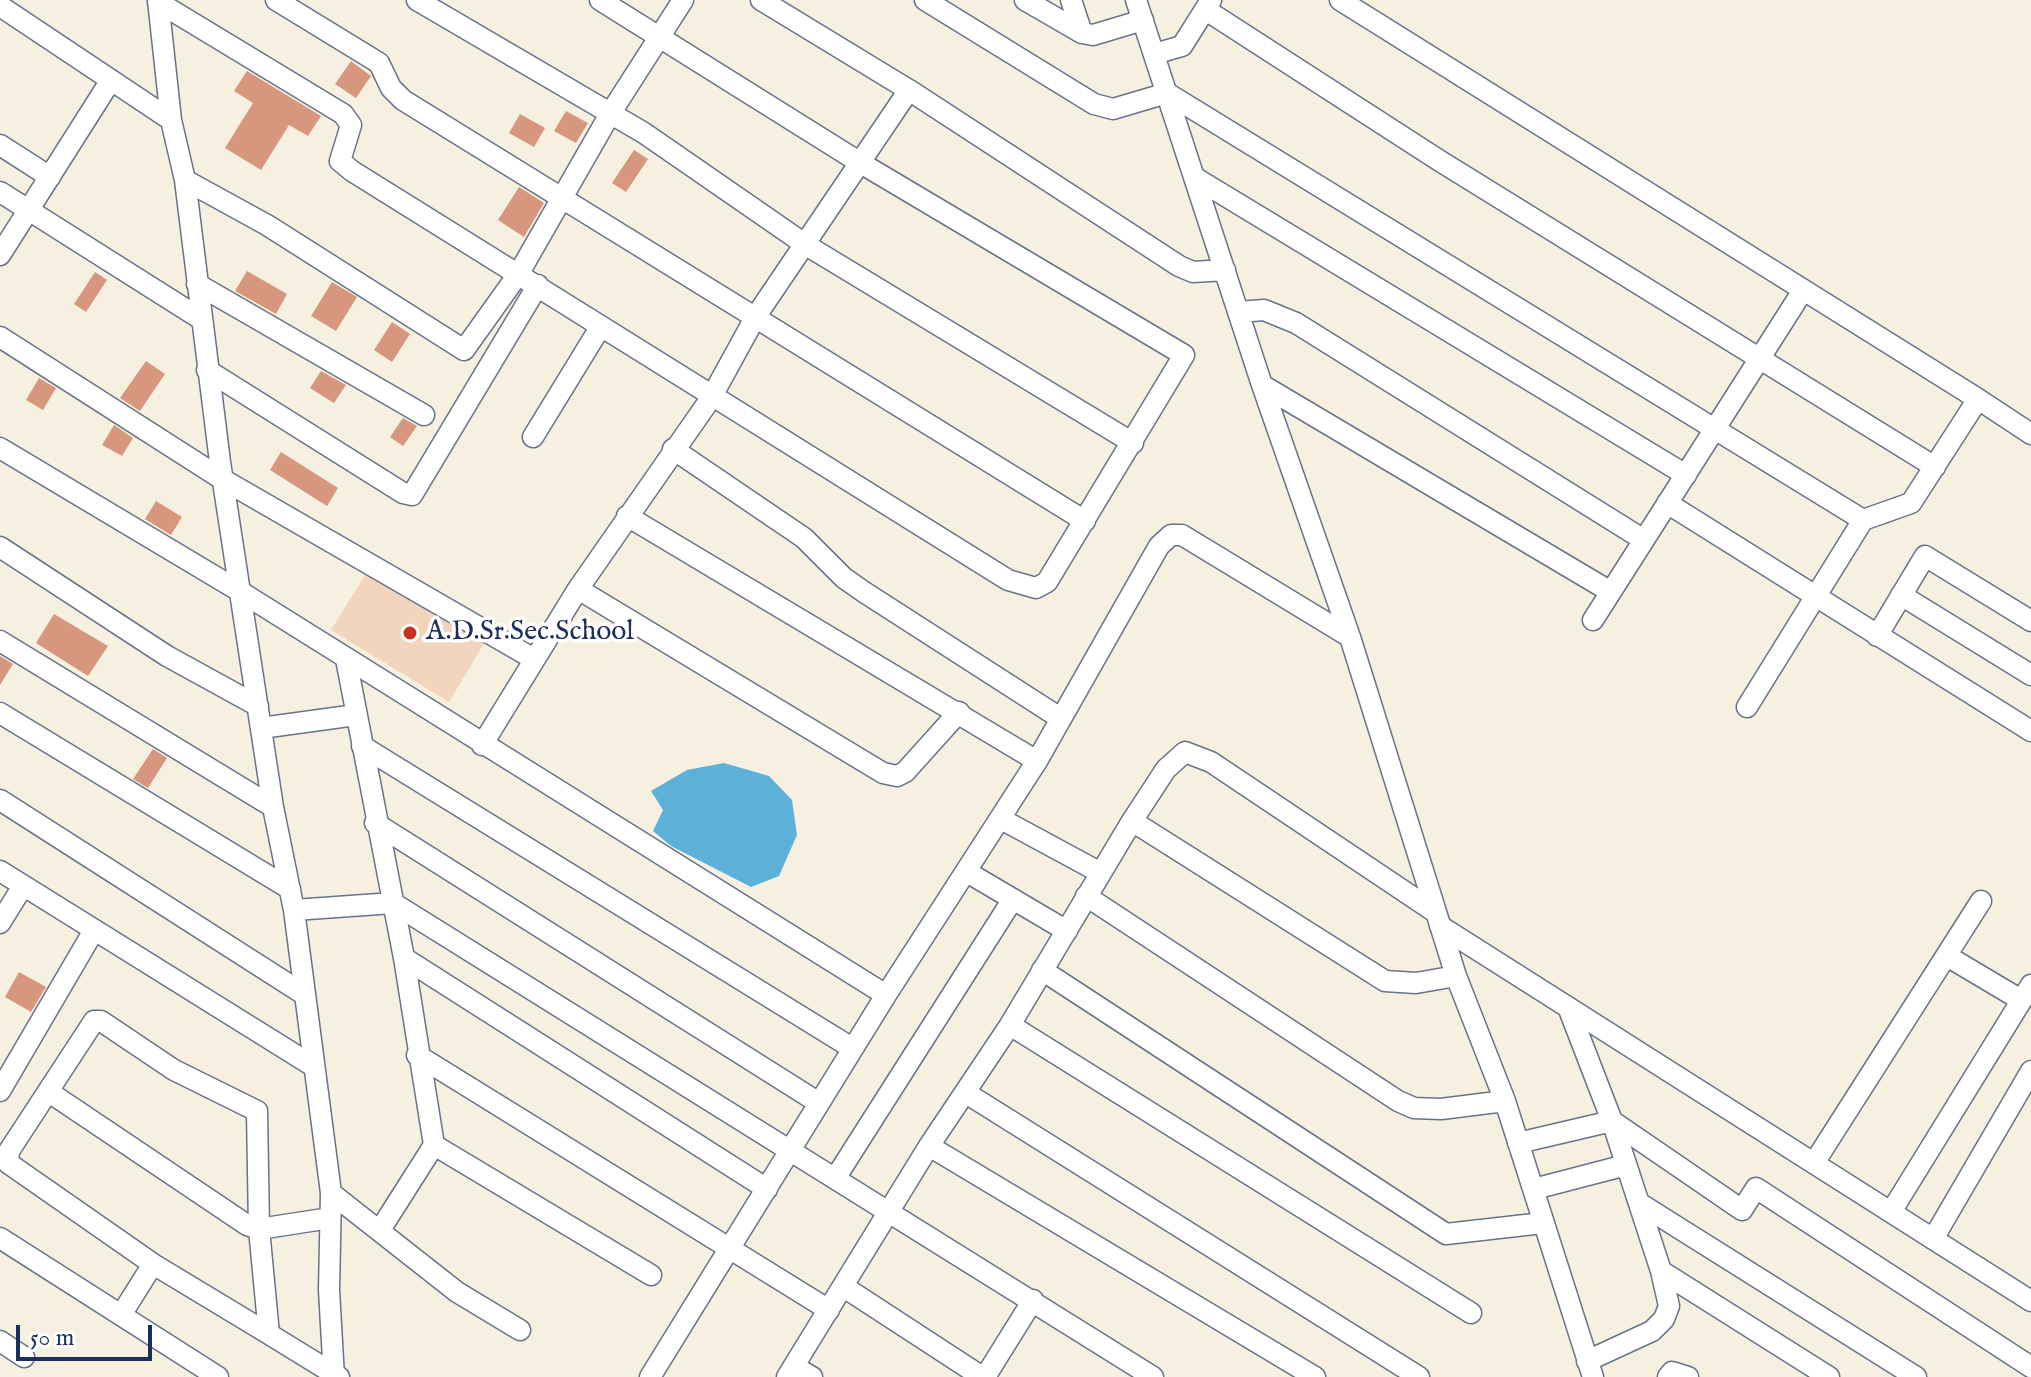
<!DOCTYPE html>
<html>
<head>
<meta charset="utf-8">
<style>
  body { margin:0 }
  #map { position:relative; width:2031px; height:1377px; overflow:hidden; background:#f5f0df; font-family:"IM FELL English",serif }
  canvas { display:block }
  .scale { position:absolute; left:16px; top:1325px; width:136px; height:36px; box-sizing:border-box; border:4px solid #1b2f5e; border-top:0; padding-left:10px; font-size:24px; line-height:28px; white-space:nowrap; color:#1b2f5e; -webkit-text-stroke:6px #fff; paint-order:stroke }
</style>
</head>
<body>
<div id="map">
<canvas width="2031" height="1377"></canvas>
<div class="scale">50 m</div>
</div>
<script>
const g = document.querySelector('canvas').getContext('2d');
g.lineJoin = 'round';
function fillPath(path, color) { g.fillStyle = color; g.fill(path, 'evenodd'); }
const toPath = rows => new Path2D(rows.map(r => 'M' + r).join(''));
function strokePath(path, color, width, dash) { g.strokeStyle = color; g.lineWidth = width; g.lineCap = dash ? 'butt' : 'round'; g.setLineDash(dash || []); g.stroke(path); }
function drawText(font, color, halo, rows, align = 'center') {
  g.font = font + ' "IM FELL English",serif'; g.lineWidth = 7; g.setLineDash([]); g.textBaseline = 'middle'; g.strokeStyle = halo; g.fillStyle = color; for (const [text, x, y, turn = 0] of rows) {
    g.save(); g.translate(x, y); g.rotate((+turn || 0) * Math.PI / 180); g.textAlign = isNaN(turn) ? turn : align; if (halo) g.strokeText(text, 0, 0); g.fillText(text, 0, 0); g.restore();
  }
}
fillPath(toPath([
  [372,564,489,635,449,702,331,630]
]), '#f2d5bd');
fillPath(toPath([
  [724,763,769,776,792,800,797,835,779,876,751,887,671,846,653,831,663,810,651,791,687,770]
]), '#5db1d9');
fillPath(toPath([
  [351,61,371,76,356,98,335,84],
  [247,71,321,116,308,136,289,125,261,170,225,148,253,103,234,91],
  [566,111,588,123,576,143,554,131],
  [520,114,545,128,534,147,509,133],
  [634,150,648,159,626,192,612,183],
  [519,187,544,203,524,237,498,220],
  [247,271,287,294,276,314,235,291],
  [95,272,107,280,86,312,74,304],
  [332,282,357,297,336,331,311,316],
  [392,322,410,334,392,362,374,350],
  [146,361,165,374,140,411,120,398],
  [321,371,346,385,334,403,310,388],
  [39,378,56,388,43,410,26,400],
  [403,418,417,426,403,446,390,437],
  [114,425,133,438,122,456,102,445],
  [281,452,338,488,327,506,270,470],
  [156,501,182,517,171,535,145,519],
  [54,614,108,646,88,676,36,643],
  [0,656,13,664,0,685],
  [153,749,167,758,148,788,133,779],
  [19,972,46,987,31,1012,5,997]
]), '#d7977e');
const minor = toPath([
  [158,0,171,120,185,180,220,462,273,807,294,910,331,1193,329,1290,334,1377],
  [276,0,379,63,391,88,403,100,1085,521],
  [417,0,644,133,806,245,1133,443],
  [761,0,909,90,1179,266,1193,272,1225,270],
  [925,0,1094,104,1113,109,1167,93,1863,520],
  [1025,0,1082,33,1093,35,1143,20],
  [1071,0,1082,33],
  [1136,0,1262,385,1350,637,1456,976,1505,1101,1593,1377],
  [1340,0,1978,399,1911,503,1863,520,1747,707],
  [158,2,343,114,351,125,340,161,352,171,1008,580,1036,588,1047,582,1184,355,859,162,600,0],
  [0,6,171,120],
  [1206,10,1440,161,1935,467],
  [1154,54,1182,46,1211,0],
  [0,145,50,177],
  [1194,177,1686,475],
  [185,180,267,225,464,350,519,273,610,114,683,0],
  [0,192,201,319],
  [0,255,111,80],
  [197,284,424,415],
  [1238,312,1264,310,1296,323,1644,540],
  [0,337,222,479,534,659],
  [207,370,403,493,412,495,538,285],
  [1262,385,1611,592],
  [1978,399,2031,434],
  [533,437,601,326],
  [0,448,241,592,886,995],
  [673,449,804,538,844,578,864,592,1060,718],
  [1667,503,2031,731],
  [627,516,1037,761],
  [0,547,167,656,258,706],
  [578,589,883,773,897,776,905,772,959,712],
  [1901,595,2031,675],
  [1593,620,1802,292],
  [1877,636,1925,556,2031,621],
  [0,641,273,807],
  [346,659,404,958,434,1145,380,1230],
  [0,713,290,889],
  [261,728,356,715],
  [482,745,578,589,711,398,756,316,909,90],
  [362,746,852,1048],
  [0,800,302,993],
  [1001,819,1101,873],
  [1132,821,1385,981,1416,983,1456,976],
  [375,823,819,1103],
  [0,871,313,1066],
  [967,872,1067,931],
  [1086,896,1398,1101,1414,1108,1441,1109,1505,1101],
  [294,910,393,903,1153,1377],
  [0,923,23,886],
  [1440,926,2031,1301],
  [1947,956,2021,1000],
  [404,958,767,1189],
  [1042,970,1446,1234,1543,1223],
  [1568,1007,1612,1121,1661,1271,1669,1306,1664,1319,1652,1331,1587,1361],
  [1010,1025,1471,1313],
  [417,1055,829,1310],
  [0,1091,93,932],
  [49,1092,247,1225,259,1229,330,1218],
  [966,1093,1419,1377],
  [1518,1143,1612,1121,1742,1210,1756,1188,2031,1367],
  [434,1145,651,1275],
  [929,1146,1315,1377],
  [1814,1163,1981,901],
  [836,1177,1013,899],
  [1534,1189,1626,1165],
  [331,1193,457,1292,520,1330],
  [1639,1203,1916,1377],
  [1891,1212,2031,985],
  [0,1238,218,1377],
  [1933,1239,2031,1071],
  [1661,1271,1829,1377],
  [844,1287,982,1377],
  [121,1315,153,1264],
  [269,1334,153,1264,8,1163,9,1151,94,1021,101,1021,174,1070,257,1111,259,1229,269,1334,339,1377],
  [0,1341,24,1357],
  [795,1367,812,1377],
  [650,1377,886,995,1037,761,1159,546,1171,535,1182,535,1350,637],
  [787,1377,929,1146,1010,1025,1132,821,1166,769,1185,752,1211,762,1435,912],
  [985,1377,1033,1300],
  [1668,1377,1672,1372,1688,1377]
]);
strokePath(minor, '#67738b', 23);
strokePath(minor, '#fff', 20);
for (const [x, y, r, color] of [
  [410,633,8,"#c8321e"]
]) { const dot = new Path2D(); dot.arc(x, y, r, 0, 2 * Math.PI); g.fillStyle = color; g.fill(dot); strokePath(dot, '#fff', 3); }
drawText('28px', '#1b2f5e', '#fff', [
  ["A.D.Sr.Sec.School",426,633]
], 'left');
</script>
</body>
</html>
